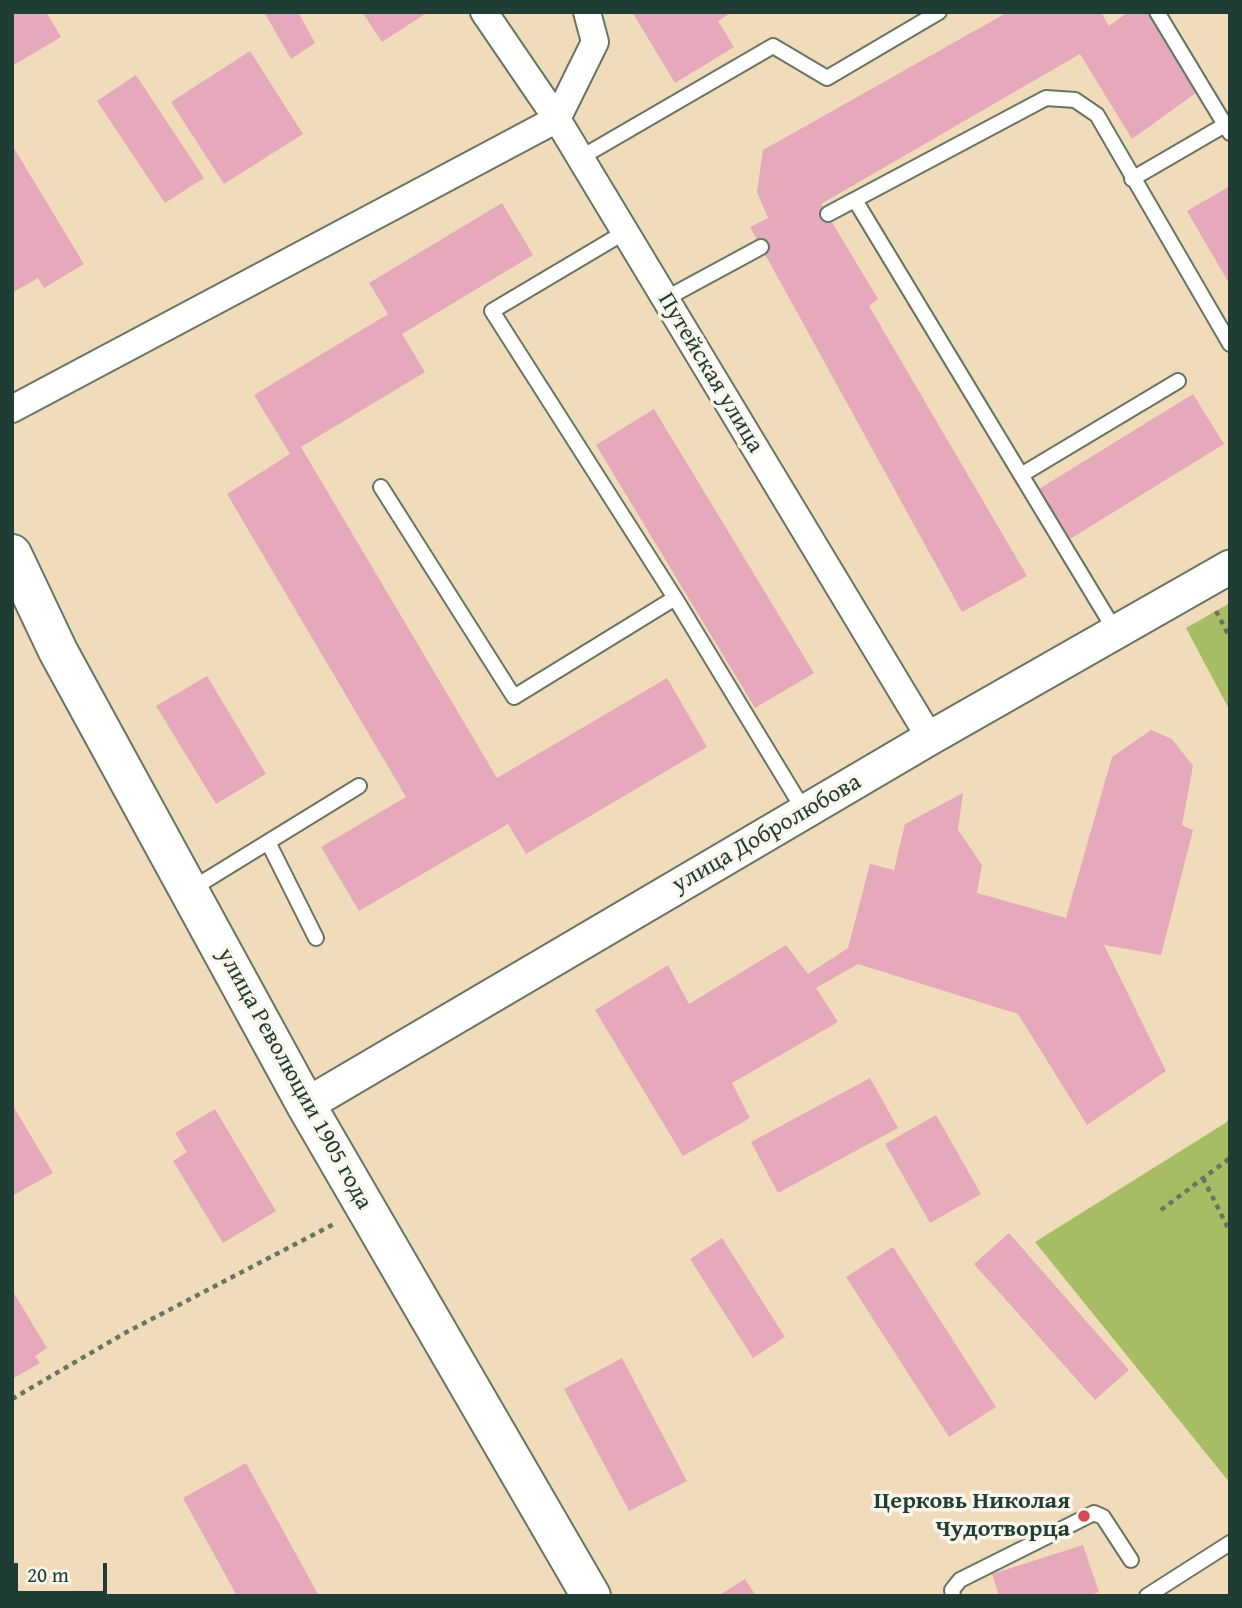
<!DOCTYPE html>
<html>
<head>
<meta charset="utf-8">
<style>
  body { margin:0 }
  #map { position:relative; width:1242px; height:1608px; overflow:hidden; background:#f0dcbb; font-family:"Gentium Book Plus",serif }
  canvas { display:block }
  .frame { position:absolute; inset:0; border:14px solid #1f3d34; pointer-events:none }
  .scale { position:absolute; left:14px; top:1563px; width:93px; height:32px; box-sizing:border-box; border:4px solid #1f3d34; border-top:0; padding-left:9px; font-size:21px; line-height:24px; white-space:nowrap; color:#1f3d34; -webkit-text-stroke:5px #fbf7ec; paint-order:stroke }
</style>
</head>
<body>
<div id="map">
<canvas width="1242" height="1608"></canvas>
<div class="frame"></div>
<div class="scale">20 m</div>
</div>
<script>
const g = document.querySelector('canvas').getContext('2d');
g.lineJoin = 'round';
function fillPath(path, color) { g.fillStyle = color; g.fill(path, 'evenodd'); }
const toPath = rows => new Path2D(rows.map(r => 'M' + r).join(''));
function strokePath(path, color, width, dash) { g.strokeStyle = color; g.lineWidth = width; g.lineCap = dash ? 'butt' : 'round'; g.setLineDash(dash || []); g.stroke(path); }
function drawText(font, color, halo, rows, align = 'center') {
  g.font = font + ' "Gentium Book Plus",serif'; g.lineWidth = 7; g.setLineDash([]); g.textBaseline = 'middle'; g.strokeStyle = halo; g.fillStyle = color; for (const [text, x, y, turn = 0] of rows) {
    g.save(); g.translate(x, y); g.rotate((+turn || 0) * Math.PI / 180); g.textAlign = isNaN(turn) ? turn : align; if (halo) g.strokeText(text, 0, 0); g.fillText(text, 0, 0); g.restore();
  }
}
fillPath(toPath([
  [1230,603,1230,711,1186,628],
  [1230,1111,1230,1483,1035,1242,1227,1122]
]), '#a6bd63');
fillPath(toPath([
  [12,12,46,12,61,37,12,66],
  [264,12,298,12,315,43,291,59],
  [362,12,428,12,382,42],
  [632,12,732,12,718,21,734,47,675,83],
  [1008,12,1101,12,1109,26,1128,12,1152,12,1200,90,1132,139,1080,54,821,204,878,299,869,306,1027,576,962,612,750,227,768,218,757,192,763,150],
  [250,51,303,134,224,184,171,102],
  [136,75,204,178,165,203,97,101],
  [12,145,84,264,44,288,38,278,12,293],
  [1230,186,1230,285,1187,211],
  [502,203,533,255,402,334,425,372,301,447,497,778,667,678,707,747,526,854,508,824,359,911,321,847,406,797,227,494,290,454,254,395,388,314,369,283],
  [1193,394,1224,444,1070,539,1039,489],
  [654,409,814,673,755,708,596,445],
  [207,676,266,774,216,804,156,706],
  [1151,730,1172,739,1193,766,1182,825,1193,830,1161,955,1104,945,1166,1071,1087,1125,1018,1014,858,964,816,988,838,1022,732,1083,750,1118,683,1156,595,1010,668,965,689,1004,786,945,808,974,848,948,870,864,894,870,905,824,963,793,958,830,982,865,977,893,1066,918,1112,757],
  [870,1078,898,1128,778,1193,751,1142],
  [12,1104,53,1173,12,1196],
  [215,1109,276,1211,223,1243,173,1161,187,1152,175,1133],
  [936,1115,981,1194,930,1223,885,1144],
  [1009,1233,1129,1370,1095,1400,974,1264],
  [722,1238,785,1337,753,1358,690,1259],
  [893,1247,996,1407,949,1437,846,1277],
  [12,1290,47,1348,35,1356,40,1363,12,1379],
  [622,1358,687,1481,629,1511,564,1389],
  [246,1463,319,1596,237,1596,183,1498],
  [1083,1545,1099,1592,1087,1596,999,1596,992,1574],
  [745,1579,756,1596,718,1596]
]), '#e6a9bb');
const service = toPath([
  [1157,12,1230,133],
  [580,158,773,46,827,78,939,12],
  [1132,179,1230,122],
  [855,200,1116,632],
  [828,214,1046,98,1075,100,1097,115,1230,344],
  [625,232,492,311,675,598],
  [665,299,761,247],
  [1021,475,1178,381],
  [381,487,514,697,675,598,805,812],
  [268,842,316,938],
  [190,890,359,786],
  [953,1596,952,1590,960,1580,1094,1513,1103,1517,1131,1560],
  [1147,1596,1230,1543]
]);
const minor = toPath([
  [484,12,557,119,930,738],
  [12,409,557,119,595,42,587,12]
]);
const tertiary = toPath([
  [306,1105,930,738,1230,567]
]);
const secondary = toPath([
  [12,554,58,651,306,1105,591,1596]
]);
strokePath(service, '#687563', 18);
strokePath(minor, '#687563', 30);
strokePath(tertiary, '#687563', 37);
strokePath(secondary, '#687563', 42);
strokePath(toPath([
  [1216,611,1230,638],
  [1203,1178,1230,1232],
  [1161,1210,1230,1158],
  [12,1399,125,1333,334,1224]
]), '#687563', 4.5, [5, 5]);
strokePath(service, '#fff', 14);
strokePath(minor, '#fff', 26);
strokePath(tertiary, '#fff', 33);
strokePath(secondary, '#fff', 38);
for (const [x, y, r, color] of [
  [1084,1516,7,"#d1495b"]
]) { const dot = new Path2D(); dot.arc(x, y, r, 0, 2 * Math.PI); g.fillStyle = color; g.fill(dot); strokePath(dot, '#fbf7ec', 2.5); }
drawText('24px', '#1f3d34', '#fbf7ec', [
  ["Путейская улица",710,373,59],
  ["улица Добролюбова",767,834,-30],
  ["улица Революции 1905 года",294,1079,61]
]);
drawText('bold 24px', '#1f3d34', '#fbf7ec', [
  ["Церковь Николая",1070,1502],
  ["Чудотворца",1070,1530]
], 'right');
</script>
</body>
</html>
